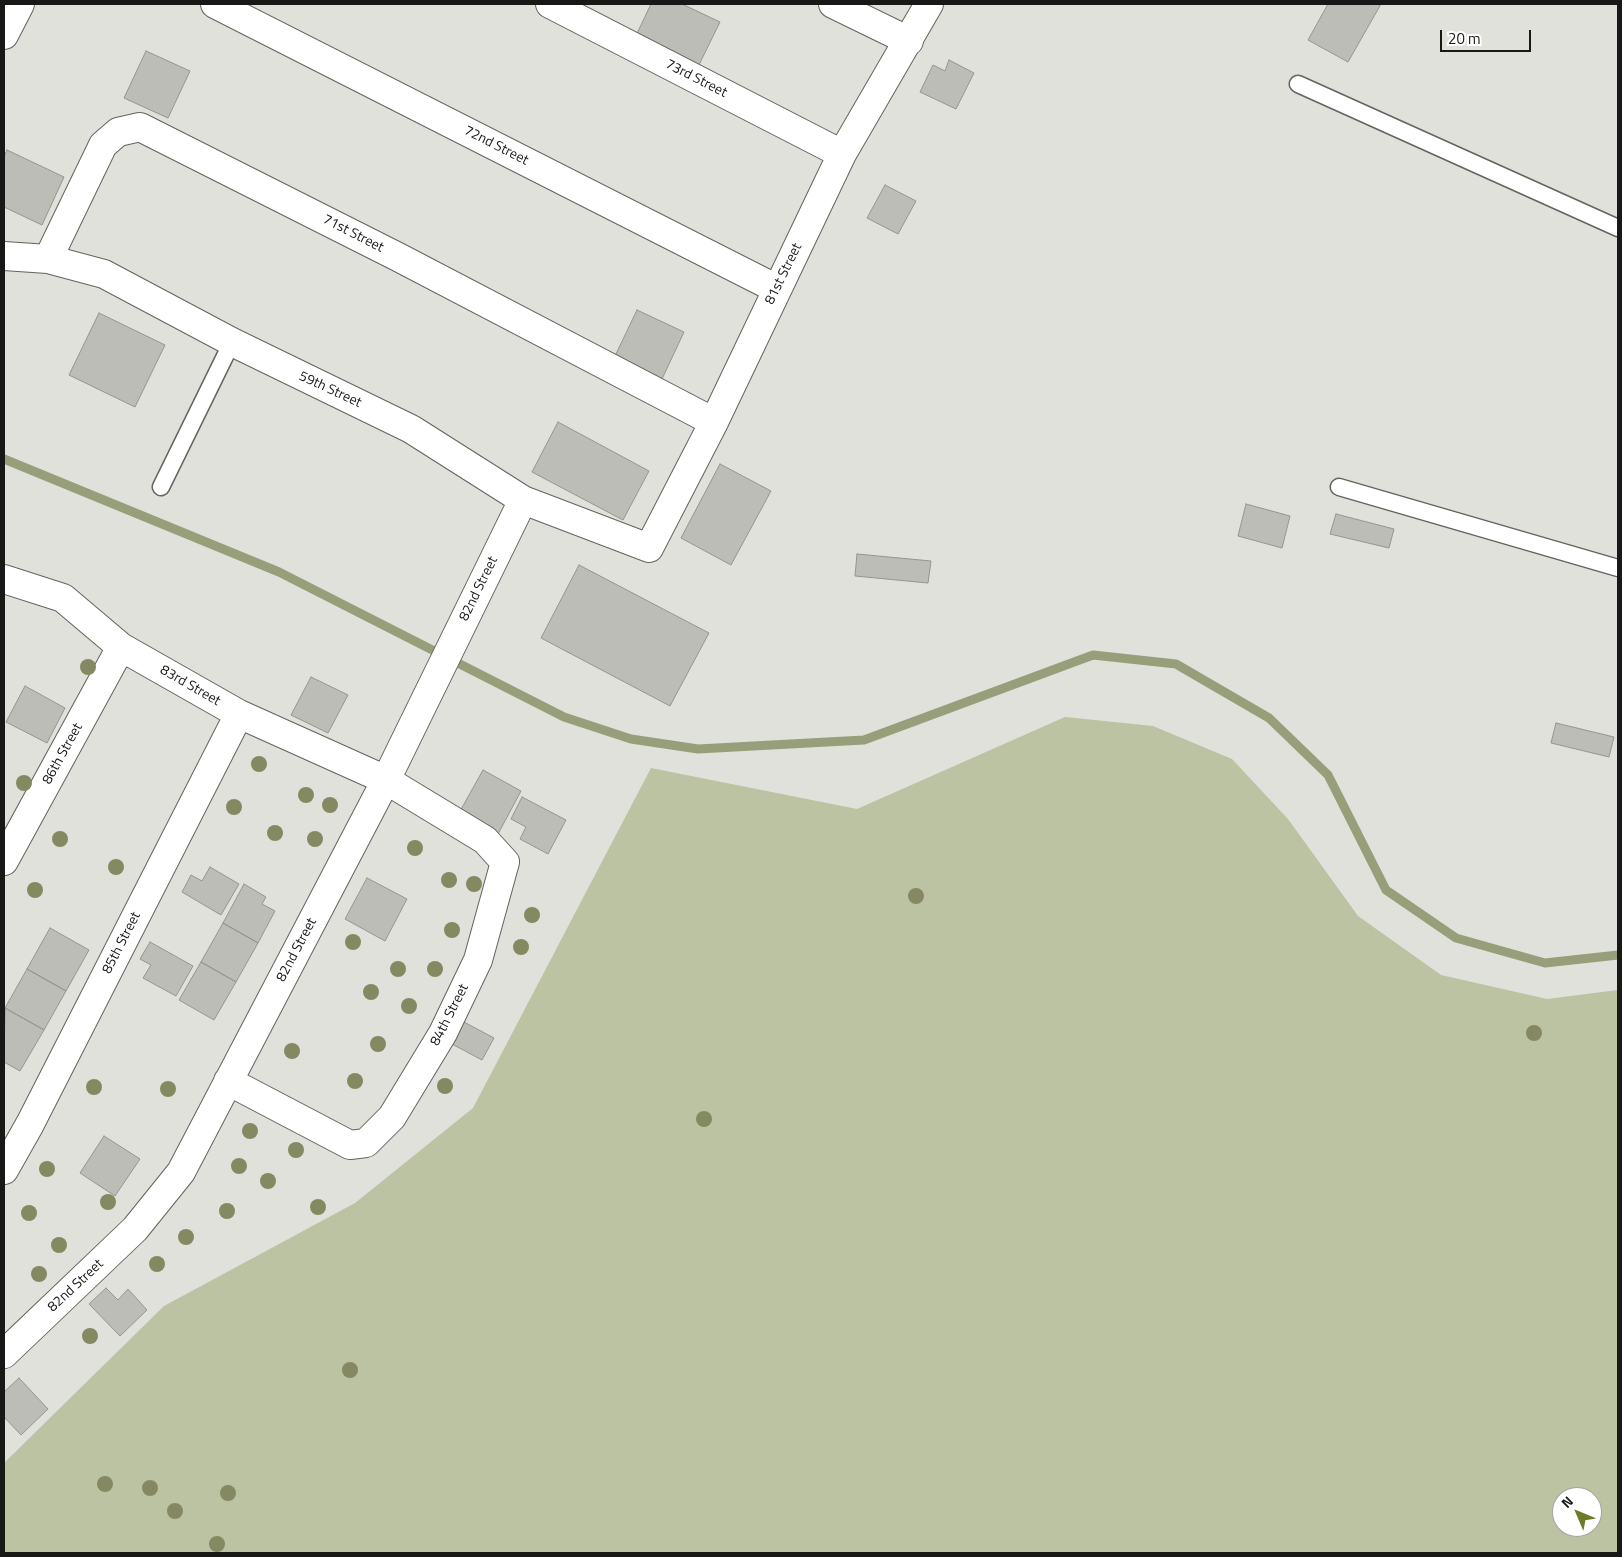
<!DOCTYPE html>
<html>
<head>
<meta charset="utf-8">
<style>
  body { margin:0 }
  #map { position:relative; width:1622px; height:1557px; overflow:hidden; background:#dfe1da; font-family:"Titillium Web",sans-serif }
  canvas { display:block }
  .frame { position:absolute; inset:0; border:5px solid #181916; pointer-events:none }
  .north { position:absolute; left:1552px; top:1487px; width:50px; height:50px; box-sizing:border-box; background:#fff; border:1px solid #a3a3a2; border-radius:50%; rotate:315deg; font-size:14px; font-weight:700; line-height:20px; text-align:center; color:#181916 }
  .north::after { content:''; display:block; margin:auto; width:18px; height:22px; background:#6e7c29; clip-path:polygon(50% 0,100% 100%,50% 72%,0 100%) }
  .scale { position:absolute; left:1440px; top:30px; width:91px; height:22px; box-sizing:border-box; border:2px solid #181916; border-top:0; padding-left:6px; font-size:15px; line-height:18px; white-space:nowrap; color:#181916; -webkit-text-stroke:4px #fff; paint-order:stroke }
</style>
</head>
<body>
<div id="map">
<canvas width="1622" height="1557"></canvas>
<div class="frame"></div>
<div class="north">N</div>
<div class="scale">20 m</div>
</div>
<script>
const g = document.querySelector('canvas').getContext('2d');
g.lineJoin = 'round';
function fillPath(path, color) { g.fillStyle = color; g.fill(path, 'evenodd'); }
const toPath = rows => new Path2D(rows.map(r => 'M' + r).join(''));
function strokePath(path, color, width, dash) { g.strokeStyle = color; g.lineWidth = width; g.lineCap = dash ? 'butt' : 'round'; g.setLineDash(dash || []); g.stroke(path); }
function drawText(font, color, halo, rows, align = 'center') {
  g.font = font + ' "Titillium Web",sans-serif'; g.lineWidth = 4; g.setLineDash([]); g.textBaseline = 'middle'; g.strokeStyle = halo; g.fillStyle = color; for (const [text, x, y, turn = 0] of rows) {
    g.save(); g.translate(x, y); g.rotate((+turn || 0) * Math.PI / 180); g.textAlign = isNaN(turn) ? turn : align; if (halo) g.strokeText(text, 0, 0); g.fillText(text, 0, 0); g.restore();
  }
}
fillPath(toPath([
  [1065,717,1153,726,1232,759,1288,819,1358,916,1441,975,1547,999,1618,990,1618,1553,4,1553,4,1463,164,1306,355,1203,473,1108,651,768,857,809],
  [1562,1497,1592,1497,1592,1527,1562,1527]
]), '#bcc3a2');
strokePath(toPath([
  [4,459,279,572,564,717,631,739,698,749,864,740,1093,655,1176,664,1269,718,1328,775,1386,890,1456,938,1545,963,1618,955]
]), '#979f7a', 9);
const building = toPath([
  [651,4,682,4,720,22,694,75,632,44,651,4],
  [1328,4,1381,4,1348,62,1308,40,1328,4],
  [146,51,190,71,168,118,124,98,146,51],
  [949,60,974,73,956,109,920,92,933,65,945,71,949,60],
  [7,150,64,177,42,225,4,207,4,157,7,150],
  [885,185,916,201,898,234,867,218,885,185],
  [637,310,684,332,662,379,615,356,637,310],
  [99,313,165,345,135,407,69,375,99,313],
  [558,422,649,471,623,520,532,472,558,422],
  [720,464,771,491,731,565,681,538,720,464],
  [1246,504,1290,516,1282,548,1238,536,1246,504],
  [1336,514,1394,529,1389,548,1330,534,1336,514],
  [857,554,931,561,928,583,855,576,857,554],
  [579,565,709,633,670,706,541,638,579,565],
  [311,677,348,695,328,733,291,715,311,677],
  [25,686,65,708,47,743,6,722,25,686],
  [1556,723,1614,737,1609,757,1551,743,1556,723],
  [483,770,521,791,498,834,459,813,483,770],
  [522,797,566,820,548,854,520,839,526,827,511,819,522,797],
  [210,867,239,884,221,915,182,892,191,875,202,881,210,867],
  [367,878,407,899,385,941,345,919,367,878],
  [244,884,266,897,262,904,275,911,258,943,223,923,244,884],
  [223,923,258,943,236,982,201,962,223,923],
  [50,928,89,950,66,991,27,969,50,928],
  [150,942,193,966,176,996,143,978,151,965,140,959,150,942],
  [201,962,236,982,214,1020,179,1000,201,962],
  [27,969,66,991,44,1030,5,1008,27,969],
  [5,1008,44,1030,20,1071,4,1062,5,1008],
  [464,1022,494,1038,482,1060,452,1044,464,1022],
  [104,1136,140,1159,115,1196,80,1173,104,1136],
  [106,1288,118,1300,128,1289,147,1310,120,1336,89,1304,106,1288],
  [19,1378,48,1409,21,1435,4,1417,4,1392,19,1378]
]);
fillPath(building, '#bbbdb6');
strokePath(building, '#94958f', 1);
const lane = toPath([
  [1298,84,1618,228],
  [161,487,232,342],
  [1339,487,1618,568]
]);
const street = toPath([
  [215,4,777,289],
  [550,4,842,154],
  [833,4,909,41],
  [4,35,20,4],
  [4,256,48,259,104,274,232,342,411,429,523,500,649,548,714,422,842,154,929,4],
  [48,259,103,145,118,132,140,127,398,257,714,422],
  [4,579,63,598,121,647,239,714,386,780,485,840,505,862,478,960,443,1033,392,1117,366,1143,350,1145,228,1081],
  [4,861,121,647],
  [4,1170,30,1124,239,714],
  [4,1354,135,1229,181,1172,386,780,523,500]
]);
strokePath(lane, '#62645e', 19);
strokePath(street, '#62645e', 30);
strokePath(lane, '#fff', 16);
strokePath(street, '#fff', 28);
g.fillStyle = '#848962';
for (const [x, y] of [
  [88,667],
  [259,764],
  [24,783],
  [306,795],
  [330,805],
  [234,807],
  [275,833],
  [60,839],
  [315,839],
  [415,848],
  [116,867],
  [449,880],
  [474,884],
  [35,890],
  [916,896],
  [532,915],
  [452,930],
  [353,942],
  [521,947],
  [398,969],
  [435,969],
  [371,992],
  [409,1006],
  [1534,1033],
  [378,1044],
  [292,1051],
  [355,1081],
  [445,1086],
  [94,1087],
  [168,1089],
  [704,1119],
  [250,1131],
  [296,1150],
  [239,1166],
  [47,1169],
  [268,1181],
  [108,1202],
  [318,1207],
  [227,1211],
  [29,1213],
  [186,1237],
  [59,1245],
  [157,1264],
  [39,1274],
  [90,1336],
  [350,1370],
  [105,1484],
  [150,1488],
  [228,1493],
  [175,1511],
  [217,1544]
]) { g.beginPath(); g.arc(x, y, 8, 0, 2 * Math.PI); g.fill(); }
drawText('14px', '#181916', '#fff', [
  ["73rd Street",696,79,27],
  ["72nd Street",496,146,27],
  ["71st Street",353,234,27],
  ["81st Street",784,274,-64],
  ["59th Street",330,390,25],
  ["82nd Street",479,589,-64],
  ["83rd Street",190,686,30],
  ["86th Street",63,754,-61],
  ["85th Street",122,943,-63],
  ["82nd Street",297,950,-62],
  ["84th Street",450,1015,-63],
  ["82nd Street",76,1286,-43]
]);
</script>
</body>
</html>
